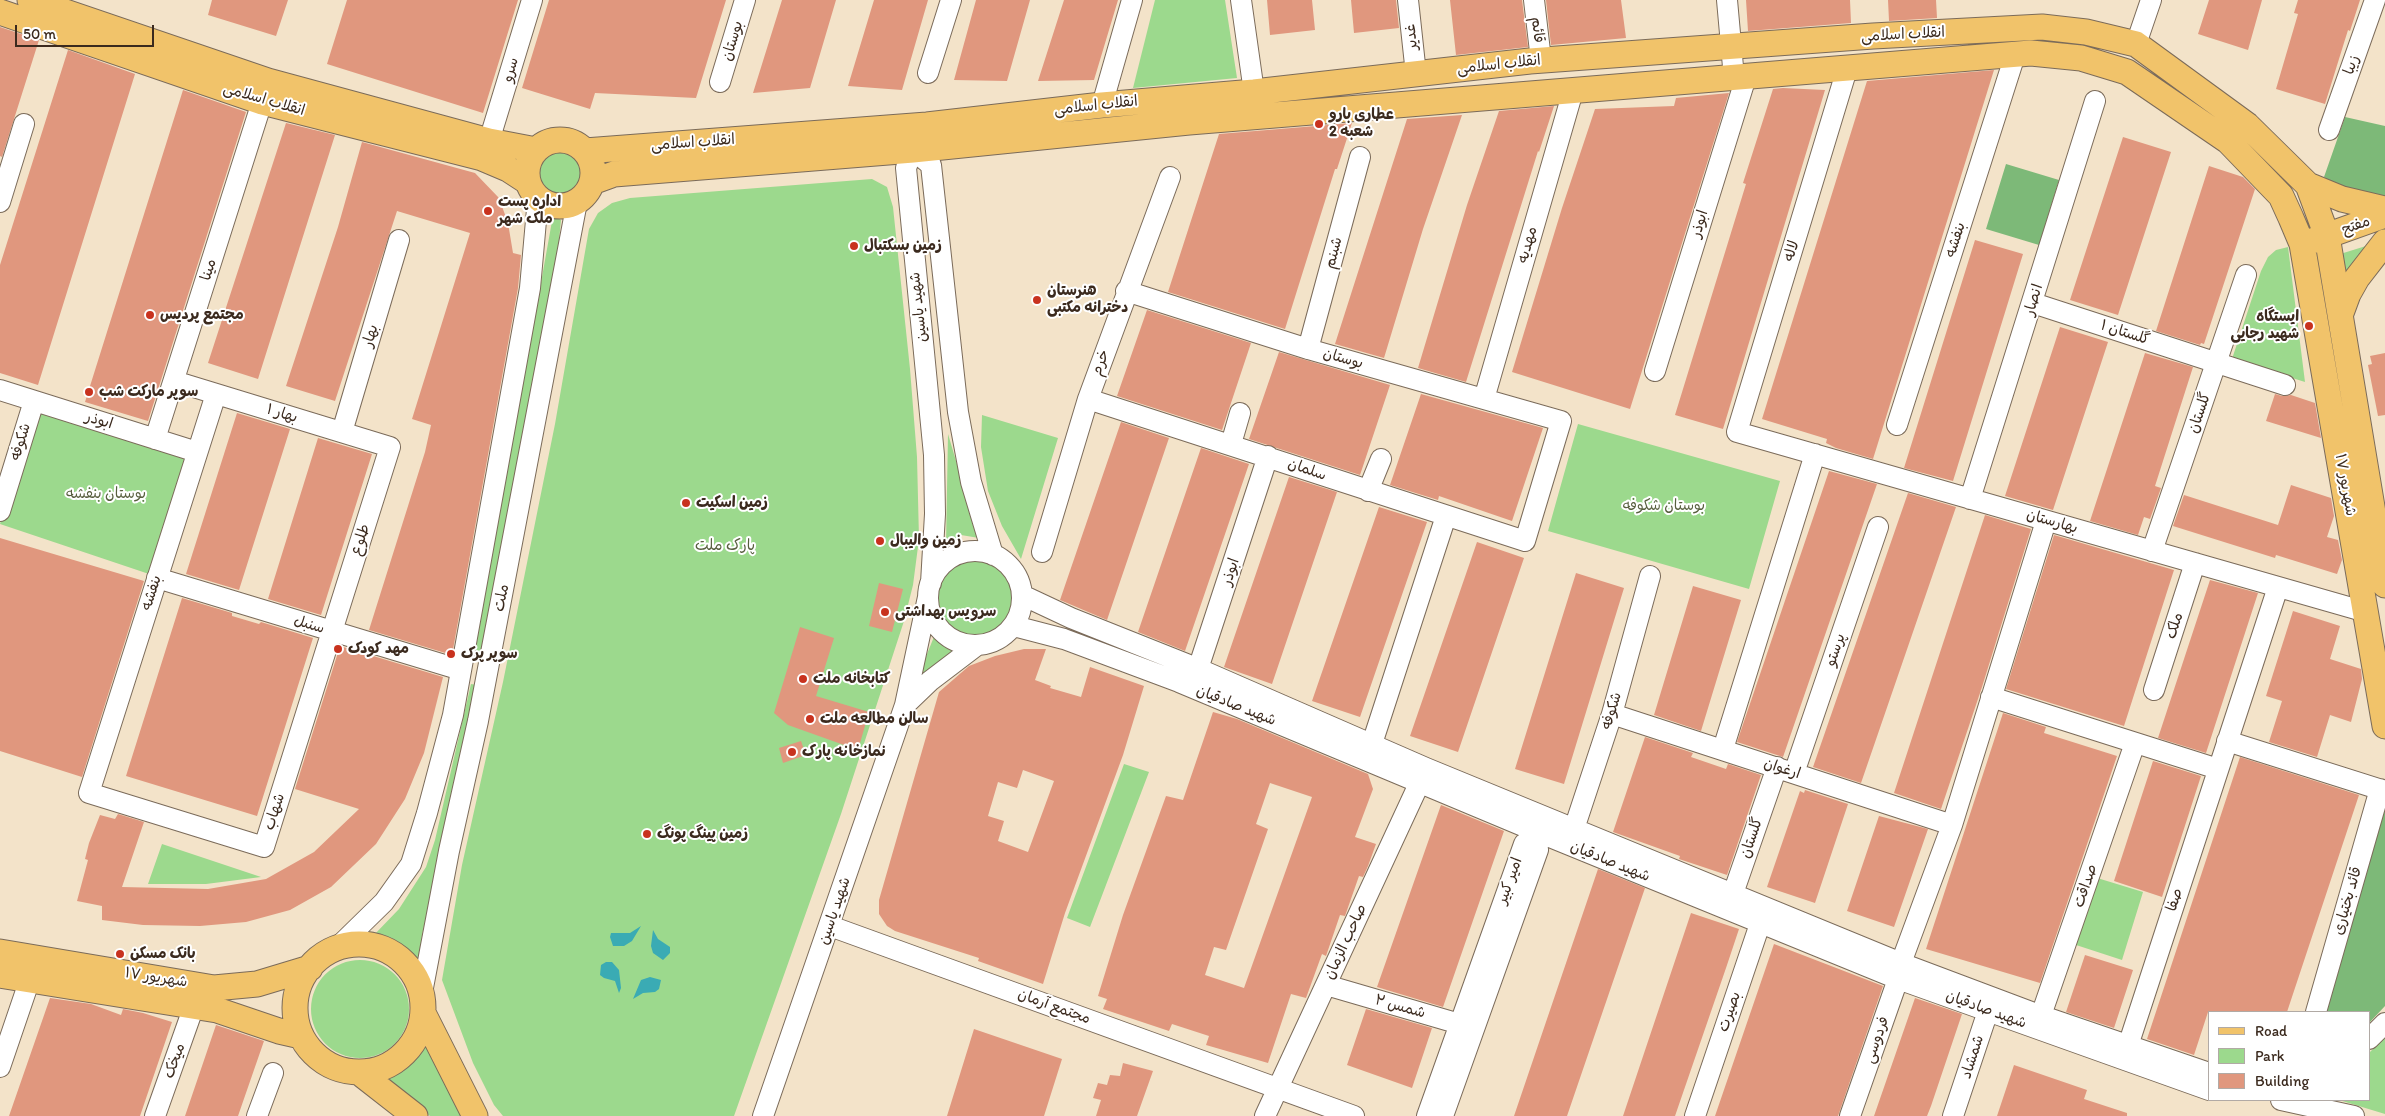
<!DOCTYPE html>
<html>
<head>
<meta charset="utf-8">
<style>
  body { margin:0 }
  #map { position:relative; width:2385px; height:1116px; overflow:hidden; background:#f3e3c9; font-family:Itim,sans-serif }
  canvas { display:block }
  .legend { position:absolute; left:2208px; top:1011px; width:162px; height:90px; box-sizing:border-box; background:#fff; border:1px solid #b1aaa5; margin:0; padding:6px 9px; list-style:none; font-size:15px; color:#3b2a1e }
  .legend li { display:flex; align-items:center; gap:10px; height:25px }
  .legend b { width:25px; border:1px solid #b1aaa5 }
  .scale { position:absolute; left:15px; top:25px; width:139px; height:22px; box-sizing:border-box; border:2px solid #3b2a1e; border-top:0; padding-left:6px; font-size:15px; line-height:18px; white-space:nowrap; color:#3b2a1e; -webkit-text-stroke:4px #fff; paint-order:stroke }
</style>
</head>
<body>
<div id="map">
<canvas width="2385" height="1116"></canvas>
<ul class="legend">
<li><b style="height:6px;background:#f1c36a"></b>Road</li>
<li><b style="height:14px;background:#9cd98d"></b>Park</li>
<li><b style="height:14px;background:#e0977e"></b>Building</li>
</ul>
<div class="scale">50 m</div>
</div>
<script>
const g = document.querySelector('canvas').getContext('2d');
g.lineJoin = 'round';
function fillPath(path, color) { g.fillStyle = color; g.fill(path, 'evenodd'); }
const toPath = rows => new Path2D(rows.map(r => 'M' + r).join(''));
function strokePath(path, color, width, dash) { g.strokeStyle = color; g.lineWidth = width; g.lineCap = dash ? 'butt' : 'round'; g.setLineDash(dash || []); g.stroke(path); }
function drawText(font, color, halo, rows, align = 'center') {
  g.font = font + ' Itim,"Playpen Sans Arabic",sans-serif'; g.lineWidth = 4; g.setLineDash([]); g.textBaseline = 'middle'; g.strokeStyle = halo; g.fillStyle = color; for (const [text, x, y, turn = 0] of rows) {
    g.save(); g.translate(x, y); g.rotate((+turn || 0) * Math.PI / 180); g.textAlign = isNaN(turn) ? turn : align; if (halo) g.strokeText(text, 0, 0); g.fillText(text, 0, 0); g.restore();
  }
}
fillPath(toPath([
  [1155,0,1225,0,1237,78,1133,88],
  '537 174a22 22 0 1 1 44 0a22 22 0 1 1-44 0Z',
  [872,179,887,187,893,207,910,369,917,457,919,539,913,585,904,621,841,814,734,1116,503,1116,494,1105,473,1063,442,980,462,865,503,682,555,424,589,229,598,213,612,203,630,198],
  [554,215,561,220,558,251,483,659,478,659,475,652,552,221],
  [2382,241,2342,290,2337,255],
  [2288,247,2305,382,2232,359,2261,271,2268,257,2276,250],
  [36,408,187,456,149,574,0,524],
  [982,415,1058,438,1021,559,1002,526,988,491,981,447],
  [1578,424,1780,481,1749,589,1548,531],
  [948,434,979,538,961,535,946,544],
  '935 599a41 41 0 1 1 82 0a41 41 0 1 1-82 0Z',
  [936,632,944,643,956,650,913,688],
  [471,684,477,685,478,690,422,935,419,967,408,954,393,944,373,936,399,909,426,867,435,840],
  [1124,764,1149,772,1090,927,1067,918],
  [162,844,261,877,206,884,148,884],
  [2094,877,2143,892,2122,960,2073,944],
  '311 1009a49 49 0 1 1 98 0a49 49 0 1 1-98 0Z',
  [2385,1037,2385,1114,2339,1100,2369,1100,2369,1053],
  [427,1040,465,1116,430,1116,380,1078,406,1069]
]), '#9cd98d');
fillPath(toPath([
  [2345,117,2385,126,2385,197,2348,193,2324,177],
  [2006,164,2059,180,2039,245,1986,229],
  [2385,808,2385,1006,2369,1023,2369,1012,2322,1012,2380,809]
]), '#7db978');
fillPath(toPath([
  [641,926,632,941,624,946,613,946,610,937,611,933,630,933],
  [653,930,658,939,670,947,670,953,663,960,653,953,651,946],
  [606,962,612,962,619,970,621,988,619,993,615,981,604,978,600,975,601,965],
  [650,977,661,980,659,989,655,992,643,993,633,999,641,980]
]), '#3aabb4');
fillPath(toPath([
  [212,0,288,0,276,36,208,15],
  [347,0,518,0,483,113,327,64],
  [549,0,726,0,696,98,595,93,590,109,522,88],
  [782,0,836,0,810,88,753,93],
  [874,0,928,0,902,90,848,86],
  [976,0,1030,0,1007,81,954,80],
  [1064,0,1118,0,1094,80,1038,81],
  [1267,0,1312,0,1315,30,1270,35],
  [1351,0,1396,0,1399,28,1354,33],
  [1450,0,1522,0,1528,47,1456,55],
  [1546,0,1621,0,1626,38,1551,45],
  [1746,0,1850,0,1851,23,1748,31],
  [1888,0,1936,0,1937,18,1889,21],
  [2209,0,2262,0,2248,50,2198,34],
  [2298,0,2360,0,2350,31,2348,30,2325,104,2276,89,2298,14,2294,13],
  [0,27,39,40,2,157,0,156],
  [68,50,135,74,38,385,0,373,0,265],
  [1994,70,1873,459,1836,448,1826,443,1827,439,1762,419,1867,81],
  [1783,88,1825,90,1723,429,1675,415,1746,184,1743,183,1773,89],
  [183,90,246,112,148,421,85,402],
  [1729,93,1630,409,1512,372,1562,208,1595,109,1674,106,1676,98],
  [1554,106,1539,152,1538,151,1466,382,1418,368,1467,205,1499,111],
  [1462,115,1423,229,1384,358,1335,344,1407,119],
  [286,123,335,135,258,379,208,363],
  [1352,123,1337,169,1335,169,1285,329,1168,292,1219,134],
  [2123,137,2171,152,2118,315,2070,300],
  [362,142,475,173,499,198,508,223,513,253,521,255,518,288,452,655,369,630,425,452,431,425,412,419,470,233,397,211,335,401,286,386,338,227],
  [2209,166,2243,177,2255,189,2204,344,2201,343,2200,345,2156,331],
  [1975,240,2023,254,1953,481,1904,468],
  [1147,310,1251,343,1222,430,1117,396],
  [2060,327,2108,342,2053,510,2005,496],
  [1279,352,1390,385,1360,475,1249,439],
  [2145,353,2193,367,2155,486,2161,488,2150,519,2144,517,2138,535,2090,521],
  [2385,353,2385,415,2378,416,2368,365,2372,364,2370,356],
  [1421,394,1543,428,1512,521,1439,496,1438,500,1390,485],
  [2275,394,2282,396,2291,395,2315,403,2321,438,2266,421],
  [237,413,290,429,239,590,186,574],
  [1121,422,1169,438,1107,620,1060,600],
  [318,438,372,454,321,615,268,599],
  [1201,448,1249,464,1185,651,1138,632],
  [1829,471,1877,484,1783,757,1737,742],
  [1289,477,1337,492,1272,684,1224,667],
  [2291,485,2331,498,2334,516,2327,537,2338,540,2342,560,2337,574,2276,555,2275,558,2173,526,2184,495,2278,525],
  [1908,493,1956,507,1861,783,1813,767],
  [1379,507,1427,522,1360,717,1312,701],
  [1985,515,2031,529,1982,687,1941,809,1894,793],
  [2054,535,2174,570,2124,726,2006,689],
  [0,538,144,581,82,777,0,751],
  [1477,542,1524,558,1458,752,1410,736],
  [1576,573,1624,588,1564,784,1515,769],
  [2210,580,2258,593,2206,753,2158,738],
  [879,583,903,589,892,632,869,626],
  [1693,586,1741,600,1701,731,1654,715],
  [182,598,232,613,232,616,259,624,261,622,313,638,257,816,126,776],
  [2293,611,2340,626,2330,659,2361,669,2362,679,2351,722,2330,715,2317,757,2269,742,2282,701,2266,696],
  [800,627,834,638,816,696,869,712,858,750,788,725,774,713],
  [340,646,443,677,424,753,405,799,376,844,331,887,290,910,246,922,200,926,143,925,102,920,102,906,77,901,88,860,85,859,89,843,100,815,115,819,118,814,144,822,122,887,208,889,266,879,314,852,359,809,295,789],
  [1024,649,1046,649,1035,680,1051,686,1050,688,1081,697,1090,667,1144,686,1123,755,1065,913,1043,984,978,961,979,958,895,931,887,926,879,914,879,900,939,692,969,666,995,656],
  [1023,770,1054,781,1028,852,998,841,1004,821,988,816,998,782,1017,788],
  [1213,712,1237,719,1368,774,1373,789,1355,837,1376,844,1368,866,1363,877,1359,876,1345,916,1340,915,1326,956,1322,954,1306,998,1291,994,1268,1063,1206,1045,1209,1036,1172,1024,1169,1031,1103,1009,1107,999,1098,996,1123,915,1166,796,1183,800],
  [1270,783,1312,797,1244,988,1205,975,1214,947,1226,950,1268,829,1256,824],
  [2003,713,2046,727,2044,733,2117,756,2040,983,1926,949],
  [1645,737,1693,753,1691,757,1726,769,1728,764,1761,775,1727,875,1679,859,1680,856,1613,832],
  [801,741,806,755,783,763,779,748],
  [2240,757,2359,795,2287,1012,2208,1012,2194,1055,2147,1039],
  [2153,761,2201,776,2162,897,2114,881],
  [1805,790,1848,804,1815,903,1767,887,1800,791,1804,793],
  [1441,805,1504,831,1443,1007,1377,987],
  [1879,816,1928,829,1894,927,1847,911],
  [1598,869,1645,888,1567,1116,1514,1116],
  [1691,913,1739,929,1726,968,1675,1116,1623,1116],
  [1774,944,1883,986,1838,1116,1715,1116],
  [2085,955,2133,970,2114,1028,2066,1012],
  [50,998,91,1004,121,1015,123,1009,143,1013,172,1022,140,1116,9,1116],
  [1915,998,1962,1014,1931,1106,1927,1116,1874,1116],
  [1366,1009,1432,1028,1412,1088,1347,1065],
  [216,1025,264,1041,238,1116,185,1116],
  [974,1029,1062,1059,1044,1116,947,1116],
  [1123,1063,1153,1071,1137,1116,1096,1116,1101,1100,1093,1098,1098,1083,1107,1085,1110,1075,1120,1076],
  [2014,1065,2087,1090,2084,1099,2127,1113,2127,1116,1997,1116]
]), '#e0977e');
const minor = toPath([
  [1241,0,1254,92],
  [1408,0,1416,74],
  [1534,0,1541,60],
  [1727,0,1734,78],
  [2136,44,2151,0],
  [1847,69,1737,432,2366,612],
  [928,73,951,0],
  [720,82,745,0],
  [1102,105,1132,0],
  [2329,130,2375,0],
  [913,138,913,150,906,168,934,455,935,514,931,583],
  [489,141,532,0],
  [913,150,931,165,958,412,971,482,993,555],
  [0,202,24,124],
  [2033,303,2285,385],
  [1308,349,1360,157],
  [1655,371,1746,77],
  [174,381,390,447,264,847,89,793,216,394],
  [0,390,197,452],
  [1088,399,1525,541,1561,421,1308,349,1126,291],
  [1484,399,1573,91],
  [1897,425,2015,55],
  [342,432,399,240],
  [155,439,262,102],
  [1231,444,1240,413],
  [1368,491,1381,459],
  [1970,499,2095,101],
  [0,511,34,401],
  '928 598a47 47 0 1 1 94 0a47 47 0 1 1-94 0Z',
  [2152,551,2246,275],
  [1042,552,1088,399,1170,177],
  [157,578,461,670],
  [1022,595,1071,618,1199,669,1426,768,1901,963,2042,1016,2209,1073],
  [1014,626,1064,639,1179,682,1528,828,1898,979,2209,1090],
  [1194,681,1268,456],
  [2154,690,2195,563],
  [1991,697,2218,769],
  [905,705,930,681,976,646],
  [1612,714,1952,825],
  [2227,741,2385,791],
  [1723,749,1815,454],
  [1368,756,1446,516],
  [1794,773,1878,527],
  [1570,841,1612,714,1650,576],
  [1728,908,1777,767],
  [830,926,1354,1116],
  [337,948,384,902,411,864,427,813,453,715,530,288,538,198],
  [1326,985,1470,1027],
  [422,993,449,851,478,721,577,202],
  [2316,1012,2380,789],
  [2037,1027,2135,743],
  [2369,1039,2385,1023],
  [2124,1058,2278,587],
  [0,1067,30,979],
  [2281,1100,2354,1116],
  [155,1116,194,1006],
  [257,1116,273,1073],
  [763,1116,905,705,928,597],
  [1265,1116,1425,771],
  [1427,1116,1524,844,1532,843,1538,850,1443,1116],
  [1695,1116,1764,912],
  [1850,1116,1898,979,1901,963,1952,825,2046,521],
  [1953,1116,1992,999]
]);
const major = toPath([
  [30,0,268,81,489,141,536,150],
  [0,12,262,102,482,158,508,169,528,182],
  '527 173a33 33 0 1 1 66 0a33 33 0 1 1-66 0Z',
  [585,151,927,125,1102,105,1254,92,1530,61,1873,36,2042,27,2086,32,2136,44,2247,125,2308,185,2327,236,2385,585],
  [592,182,614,174,913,150,1189,122,2031,53,2081,58,2127,72,2228,141,2281,196,2291,218,2302,244,2385,726],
  [2308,185,2342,199,2385,209],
  [2312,241,2385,215],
  [2341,313,2348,294,2357,278,2385,242],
  '295 1008a64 64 0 1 1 128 0a64 64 0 1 1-128 0Z',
  [0,952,214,988,257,984,310,968],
  [0,975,217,1010,279,1031,301,1036],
  [423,1013,475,1116],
  [360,1073,415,1116]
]);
strokePath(minor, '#7b6b5a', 22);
strokePath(major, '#7b6b5a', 27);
strokePath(minor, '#fff', 20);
strokePath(major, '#f1c36a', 25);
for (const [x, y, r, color] of [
  [1319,124,5,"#c8321e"],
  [488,211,5,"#c8321e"],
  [854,246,5,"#c8321e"],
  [1037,300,5,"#c8321e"],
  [150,315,5,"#c8321e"],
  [2309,326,5,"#c8321e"],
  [89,392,5,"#c8321e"],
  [686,503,5,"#c8321e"],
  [880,541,5,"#c8321e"],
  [885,612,5,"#c8321e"],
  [338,649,5,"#c8321e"],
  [451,654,5,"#c8321e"],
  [803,679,5,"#c8321e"],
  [810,719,5,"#c8321e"],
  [792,752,5,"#c8321e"],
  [647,834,5,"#c8321e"],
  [120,954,5,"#c8321e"]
]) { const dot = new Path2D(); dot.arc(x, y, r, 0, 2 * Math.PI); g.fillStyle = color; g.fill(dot); strokePath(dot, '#fff', 2); }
drawText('15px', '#3b2a1e', '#fff', [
  ["قائم",1537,30,83],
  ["انقلاب اسلامی",1903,35,-3],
  ["غدیر",1412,37,-96],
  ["بوستان",733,41,-73],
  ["انقلاب اسلامی",1499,65,-6],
  ["زیبا",2352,65,-70],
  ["سرو",511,70,-73],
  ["انقلاب اسلامی",264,100,16],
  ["انقلاب اسلامی",1096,106,-6],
  ["انقلاب اسلامی",693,143,-4],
  ["ابوذر",1700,224,-73],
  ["مفتح",2356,226,-20],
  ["بنفشه",1956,240,-72],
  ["مهدیه",1528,245,-74],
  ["لاله",1792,251,-73],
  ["شبنم",1334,253,-75],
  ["مینا",209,270,-73],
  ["انصار",2034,300,-73],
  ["شهید یاسین",919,307,-96],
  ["گلستان ۱",2125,333,18],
  ["بهار",371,336,-74],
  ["بوستان",1343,359,16],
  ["خرم",1101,363,-71],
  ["گلستان",2200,413,-71],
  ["بهار ۱",282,414,17],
  ["ابوذر",99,421,17],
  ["شکوفه",21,442,-73],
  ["سلمان",1307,470,19],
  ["۱۷ شهریور",2345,485,80],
  ["بهارستان",2052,522,16],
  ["طلوع",361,540,-73],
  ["ابوذر",1231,572,-72],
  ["بنفشه",152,593,-72],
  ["ملت",502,598,-79],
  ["سنبل",309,625,17],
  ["ملک",2175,626,-72],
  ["پرستو",1836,650,-71],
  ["شهید صادقیان",1236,706,22],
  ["شکوفه",1612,711,-73],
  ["ارغوان",1782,769,18],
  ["شهاب",275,812,-72],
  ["گلستان",1752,838,-71],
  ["شهید صادقیان",1610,862,22],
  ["امیر کبیر",1510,881,-70],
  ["صداقت",2086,886,-71],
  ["صفا",2175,900,-72],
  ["قائد بختیاری",2348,901,-74],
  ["شهید یاسین",835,911,-71],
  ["صاحب الزمان",1346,942,-65],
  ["۱۷ شهریور",156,978,9],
  ["مجتمع آرمان",1054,1007,20],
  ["شمس ۲",1400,1007,16],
  ["شهید صادقیان",1986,1010,20],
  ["بصیرت",1730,1012,-71],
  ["فردوسی",1877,1040,-71],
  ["شمشاد",1973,1057,-72],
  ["میخک",175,1061,-70]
]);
drawText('bold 15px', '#3b2a1e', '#fff', [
  ["عطاری بارو",1329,115],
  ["شعبه 2",1329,132],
  ["اداره پست",498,202],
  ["ملک شهر",498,219],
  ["زمین بسکتبال",864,246],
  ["هنرستان",1047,291],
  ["دخترانه مکتبی",1047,308],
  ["مجتمع پردیس",160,315],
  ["ایستگاه",2299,317,"right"],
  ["شهید رجایی",2299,334,"right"],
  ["سوپر مارکت شب",99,392],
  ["زمین اسکیت",696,503],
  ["زمین والیبال",890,541],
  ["سرویس بهداشتی",895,612],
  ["مهد کودک",348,649],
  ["سوپر پرک",461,654],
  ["کتابخانه ملت",813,679],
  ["سالن مطالعه ملت",820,719],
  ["نمازخانه پارک",802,752],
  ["زمین پینگ پونگ",657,834],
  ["بانک مسکن",130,954]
], 'left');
drawText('15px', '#585f3f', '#fff', [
  ["بوستان بنفشه",106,494],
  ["بوستان شکوفه",1664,506],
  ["پارک ملت",725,546]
]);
</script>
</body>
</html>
